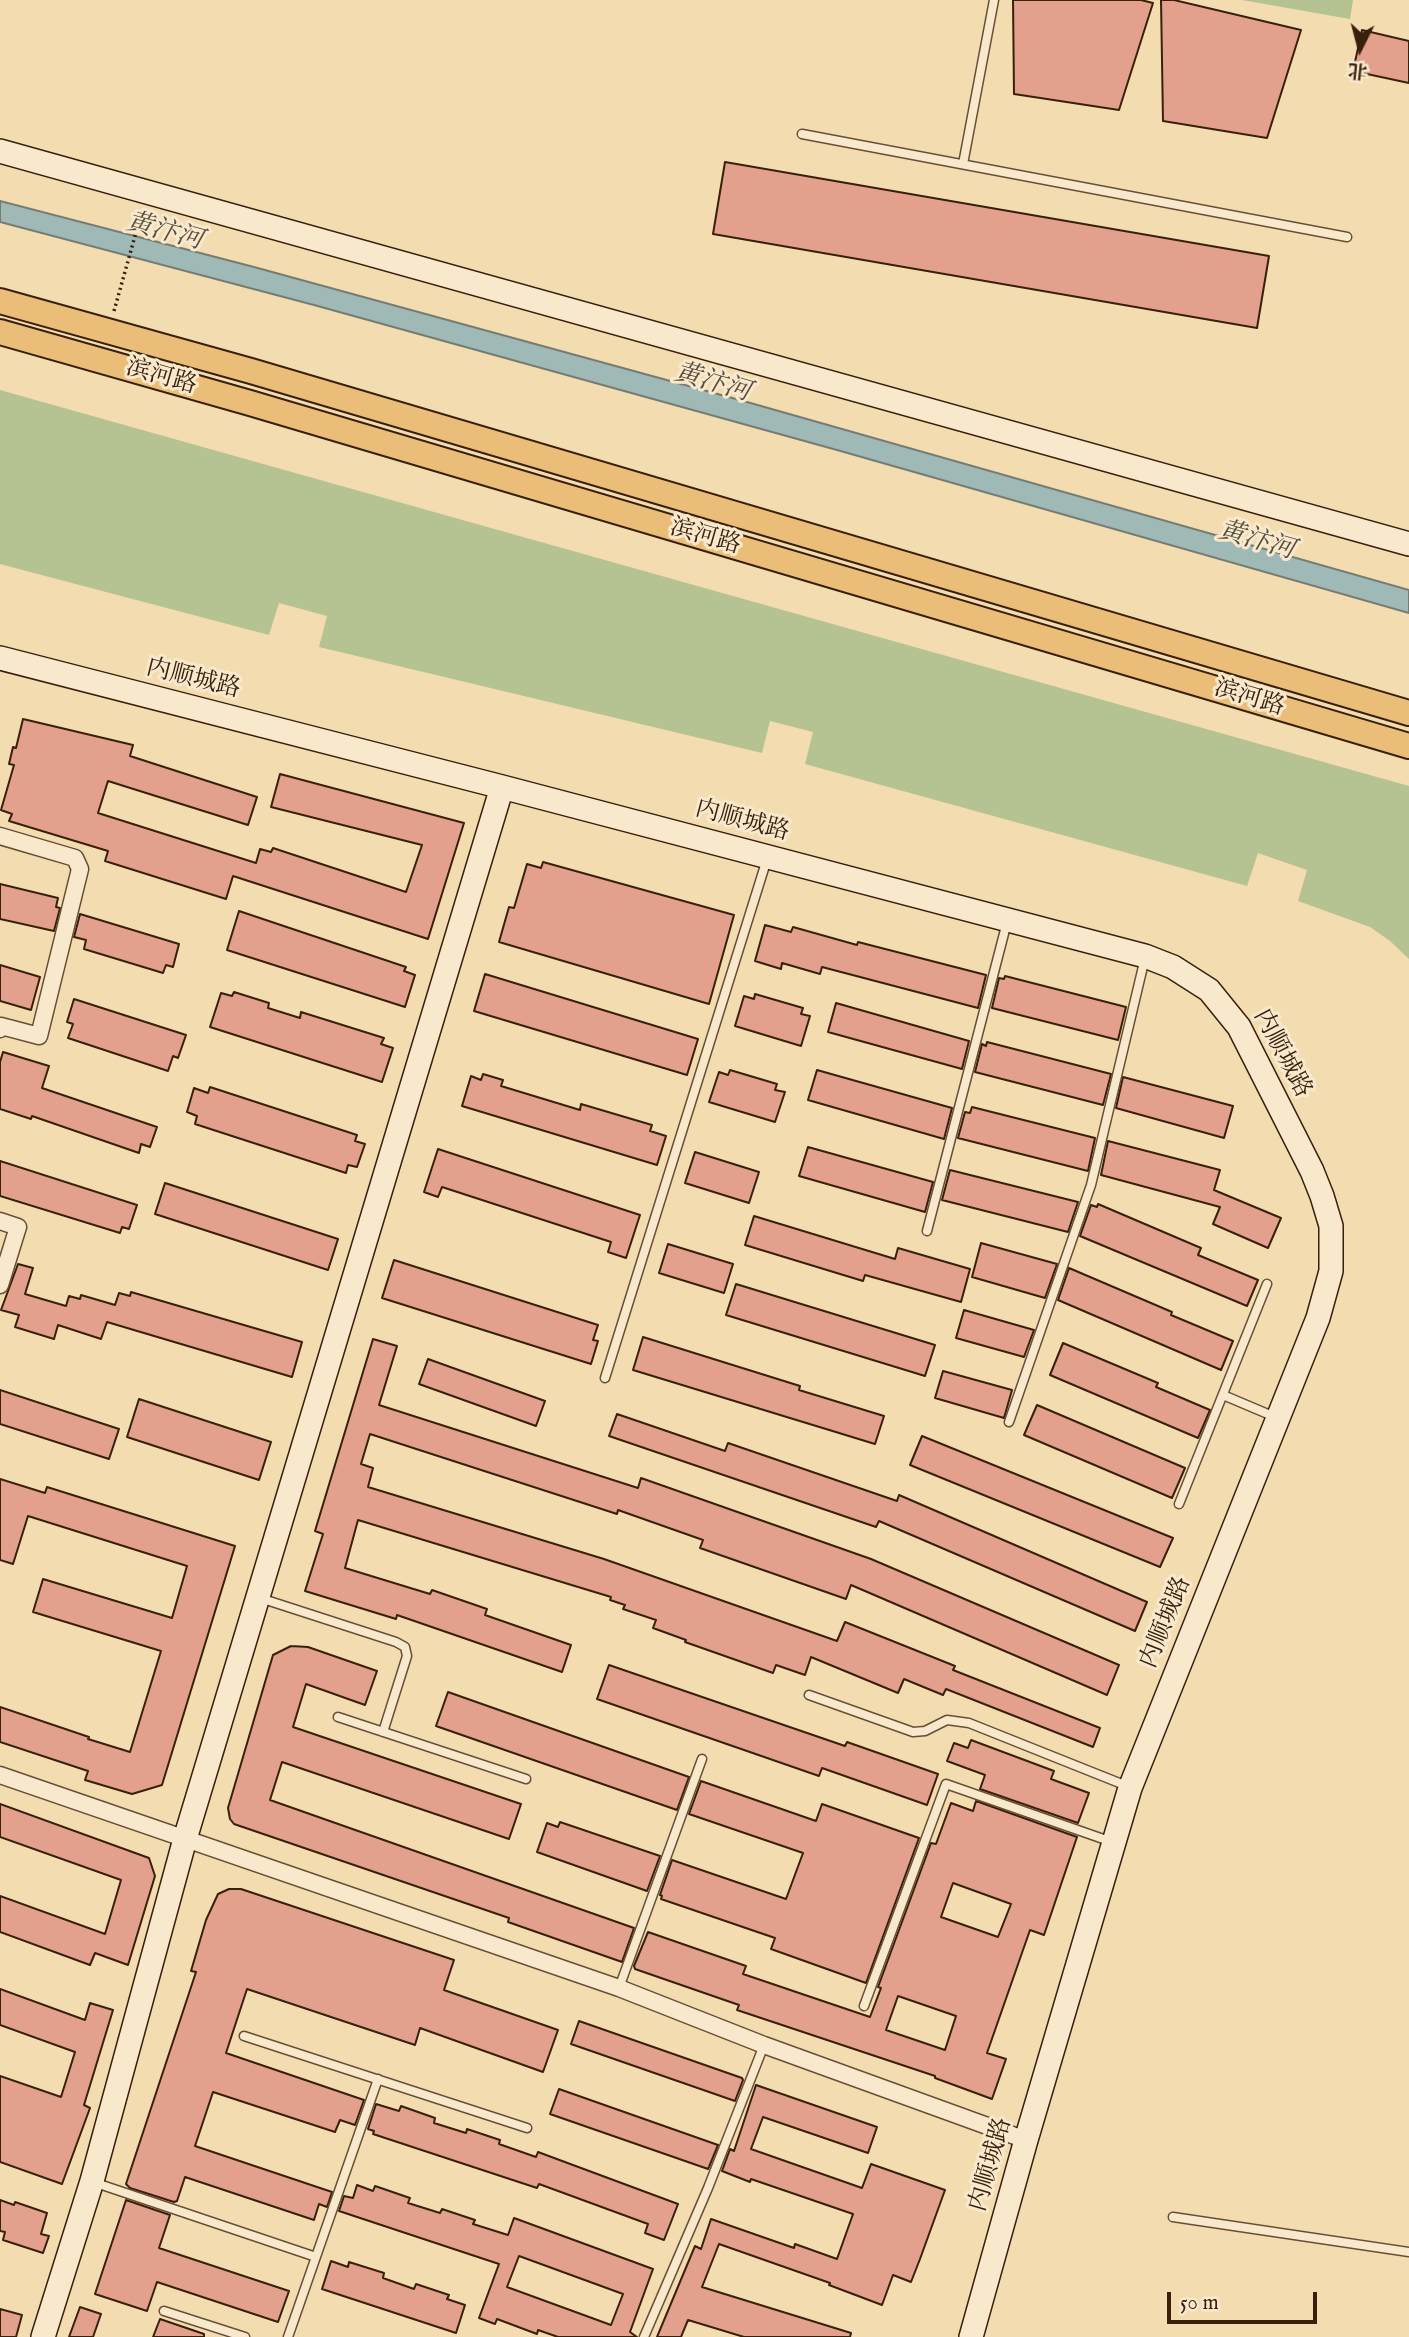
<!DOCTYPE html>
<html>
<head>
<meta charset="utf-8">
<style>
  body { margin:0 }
  #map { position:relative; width:1409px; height:2337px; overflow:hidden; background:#f4dcb1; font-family:"IM FELL English","Noto Serif SC",serif }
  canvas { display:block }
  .north { position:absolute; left:1325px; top:14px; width:70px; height:70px; -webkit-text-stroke:5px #f8e8cc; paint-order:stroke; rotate:186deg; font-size:19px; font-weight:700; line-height:28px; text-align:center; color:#38200c }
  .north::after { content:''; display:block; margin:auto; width:24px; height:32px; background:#38200c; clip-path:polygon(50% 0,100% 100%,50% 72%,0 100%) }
  .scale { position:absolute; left:1167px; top:2292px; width:150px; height:32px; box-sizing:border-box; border:4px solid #38200c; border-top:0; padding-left:9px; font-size:21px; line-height:24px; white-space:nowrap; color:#38200c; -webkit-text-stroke:5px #f8e8cc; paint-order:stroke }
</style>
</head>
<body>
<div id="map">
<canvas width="1409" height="2337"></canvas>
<div class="north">北</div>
<div class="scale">50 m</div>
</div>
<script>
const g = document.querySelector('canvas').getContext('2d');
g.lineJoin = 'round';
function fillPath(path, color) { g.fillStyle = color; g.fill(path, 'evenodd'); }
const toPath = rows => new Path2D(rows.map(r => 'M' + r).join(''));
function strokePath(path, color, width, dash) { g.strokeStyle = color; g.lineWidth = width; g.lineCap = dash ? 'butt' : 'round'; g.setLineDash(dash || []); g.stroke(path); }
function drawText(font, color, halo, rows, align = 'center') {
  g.font = font + ' "IM FELL English","Noto Serif SC",serif'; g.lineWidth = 6; g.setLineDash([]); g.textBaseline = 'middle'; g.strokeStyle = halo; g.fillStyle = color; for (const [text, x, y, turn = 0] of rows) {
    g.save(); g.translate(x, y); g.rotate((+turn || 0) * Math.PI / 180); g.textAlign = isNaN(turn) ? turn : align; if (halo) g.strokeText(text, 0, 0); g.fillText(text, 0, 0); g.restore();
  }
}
fillPath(toPath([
  [1242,0,1353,0,1350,19],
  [0,390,1409,786,1409,959,1390,941,1370,927,1298,901,1307,870,1258,853,1247,886,805,764,813,732,770,721,762,753,319,647,327,616,279,603,269,635,0,564]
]), '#b5c291');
const water = toPath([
  [0,201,254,267,747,402,1409,590,1409,613,837,450,314,305,0,222,0,201]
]);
fillPath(water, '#9fb9b6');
strokePath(water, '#767c72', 2);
const building = toPath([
  [1013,0,1141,0,1153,3,1119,110,1014,94,1013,0],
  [1161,0,1174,0,1301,30,1267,138,1163,121,1161,0],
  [1362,30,1409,41,1409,83,1353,71,1362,30],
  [725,162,1269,256,1257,328,713,234,725,162],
  [23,719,133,745,130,756,257,797,248,825,108,781,98,813,256,863,260,849,271,852,273,848,406,892,422,845,271,807,280,774,464,823,428,939,233,876,226,899,105,861,108,851,9,821,12,814,1,810,14,765,9,764,13,747,16,748,23,719],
  [543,862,734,915,709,1004,499,942,509,907,514,908,527,864,541,868,543,862],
  [0,884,58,898,56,907,60,908,54,931,0,919,0,884],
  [239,911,406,967,404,971,415,975,405,1007,227,950,239,911],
  [80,914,179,944,173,967,166,965,163,973,84,949,86,940,74,937,80,914],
  [765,925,791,932,793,927,857,945,858,942,986,975,978,1008,822,967,820,974,782,963,781,969,755,961,765,925],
  [0,965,40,977,31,1010,0,1001,0,965],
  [485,974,698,1039,687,1075,474,1011,485,974],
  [1005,976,1126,1007,1118,1040,992,1008,999,978,1004,979,1005,976],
  [234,992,269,1003,268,1008,300,1018,301,1012,384,1038,381,1044,393,1048,382,1082,210,1027,221,993,232,996,234,992],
  [755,994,803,1008,801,1014,810,1016,801,1046,735,1026,744,996,754,999,755,994],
  [74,999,186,1035,178,1058,173,1056,168,1071,68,1038,73,1024,67,1022,74,999],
  [836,1003,969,1041,962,1069,828,1032,836,1003],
  [987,1042,1111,1074,1103,1105,975,1072,982,1044,986,1046,987,1042],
  [3,1052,49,1066,42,1088,157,1127,150,1147,141,1144,139,1153,32,1116,31,1119,0,1109,0,1062,3,1052],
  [730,1070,777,1084,775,1090,785,1092,775,1122,709,1102,719,1072,728,1075,730,1070],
  [817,1070,952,1108,944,1139,808,1100,817,1070],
  [483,1074,503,1080,501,1086,580,1110,581,1104,652,1125,650,1131,666,1136,657,1165,462,1106,471,1076,481,1080,483,1074],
  [1123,1077,1233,1106,1224,1138,1116,1108,1123,1077],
  [210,1087,357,1135,355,1141,365,1144,357,1167,348,1165,346,1173,195,1124,197,1116,187,1112,194,1088,208,1093,210,1087],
  [972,1107,1095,1138,1088,1171,958,1138,965,1112,970,1113,972,1107],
  [1108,1141,1220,1170,1214,1190,1281,1218,1268,1248,1213,1224,1220,1207,1101,1175,1108,1141],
  [808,1147,933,1182,925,1212,799,1176,808,1147],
  [438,1149,640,1215,626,1258,608,1252,611,1242,442,1187,438,1197,424,1192,438,1149],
  [695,1152,759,1172,749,1203,685,1183,695,1152],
  [0,1161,137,1205,129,1229,122,1227,120,1233,0,1196,0,1161],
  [950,1170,1078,1202,1068,1232,942,1200,950,1170],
  [165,1183,338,1239,328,1270,155,1214,165,1183],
  [1098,1204,1201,1248,1198,1255,1258,1280,1247,1306,1080,1236,1091,1205,1097,1207,1098,1204],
  [754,1216,895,1259,898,1248,970,1269,961,1302,865,1275,863,1281,745,1245,754,1216],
  [981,1243,1057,1264,1045,1298,972,1277,981,1243],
  [668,1244,733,1264,724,1293,659,1273,668,1244],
  [394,1260,598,1325,593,1340,598,1341,591,1364,382,1298,394,1260],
  [18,1264,33,1268,25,1294,66,1306,69,1296,80,1299,81,1295,115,1305,119,1293,130,1296,131,1292,302,1342,292,1377,107,1322,101,1339,58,1325,54,1339,15,1327,19,1315,1,1310,18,1264],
  [1069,1268,1172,1312,1171,1315,1233,1341,1221,1370,1058,1300,1069,1268],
  [736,1284,935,1345,925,1376,726,1315,736,1284],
  [964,1310,1034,1330,1024,1357,956,1338,964,1310],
  [643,1337,800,1386,799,1390,884,1416,875,1444,633,1370,643,1337],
  [373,1339,397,1346,379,1405,638,1488,641,1478,871,1559,1119,1665,1107,1695,851,1585,846,1599,700,1548,703,1540,618,1510,617,1514,370,1434,361,1464,373,1468,368,1487,604,1559,837,1641,845,1622,955,1666,953,1670,1100,1728,1093,1747,946,1689,943,1695,904,1679,898,1693,811,1657,805,1675,776,1665,773,1673,685,1642,686,1640,653,1628,656,1620,623,1609,625,1605,610,1600,611,1597,358,1520,345,1568,430,1594,432,1590,487,1609,485,1615,571,1645,562,1672,397,1615,396,1619,305,1591,323,1534,315,1531,373,1339],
  [1063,1343,1158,1383,1156,1387,1210,1410,1198,1438,1050,1375,1063,1343],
  [428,1359,545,1401,536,1426,419,1384,428,1359],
  [943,1371,1012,1390,1004,1418,935,1398,943,1371],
  [0,1390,119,1429,109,1459,0,1424,0,1390],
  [139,1399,271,1442,259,1480,127,1437,139,1399],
  [1037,1405,1185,1468,1172,1498,1024,1435,1037,1405],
  [617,1414,725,1451,728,1443,897,1501,899,1495,1147,1602,1135,1631,879,1521,876,1527,609,1436,617,1414],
  [922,1436,1173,1538,1160,1567,910,1465,922,1436],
  [0,1479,45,1493,47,1487,235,1546,162,1785,132,1794,85,1780,88,1771,0,1742,0,1707,89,1737,88,1739,130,1752,161,1651,33,1612,43,1579,172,1618,187,1566,28,1516,13,1564,0,1560,0,1479],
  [291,1646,308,1647,377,1671,365,1705,306,1684,293,1727,521,1804,509,1839,282,1762,270,1800,634,1928,622,1962,508,1922,509,1918,234,1824,230,1819,228,1808,273,1655,291,1646],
  [609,1665,845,1746,847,1742,938,1774,927,1805,822,1768,819,1776,597,1699,609,1665],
  [448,1692,689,1777,677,1810,436,1726,448,1692],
  [971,1740,1054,1771,1051,1779,1089,1793,1078,1823,980,1789,985,1775,947,1761,954,1743,968,1748,971,1740],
  [701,1781,816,1821,822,1804,919,1838,866,1983,771,1949,775,1938,661,1899,662,1896,660,1895,672,1860,786,1899,803,1853,689,1814,701,1781],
  [976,1801,1077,1837,1044,1935,1030,1930,987,2053,1006,2059,992,2099,935,2078,935,2076,737,2010,739,2005,635,1969,634,1966,648,1932,746,1966,743,1974,870,2017,881,1988,878,1987,931,1843,936,1844,951,1803,973,1811,976,1801],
  [953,1883,1011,1904,998,1937,941,1917,953,1883],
  [898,1996,956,2016,945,2050,886,2030,898,1996],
  [0,1804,149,1858,155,1876,128,1965,95,1953,90,1965,0,1932,0,1896,105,1934,121,1880,0,1837,0,1804],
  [560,1822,660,1856,647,1891,537,1852,547,1823,558,1827,560,1822],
  [229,1889,241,1889,454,1960,444,1990,558,2030,543,2072,420,2028,415,2045,247,1989,226,2053,364,2100,355,2125,340,2120,335,2132,213,2092,195,2146,332,2192,327,2207,319,2204,314,2220,185,2177,177,2201,174,2202,130,2188,126,2184,196,1972,191,1971,206,1920,218,1894,229,1889],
  [0,1989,85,2020,90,2003,113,2010,84,2105,90,2108,62,2184,0,2162,0,2076,61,2097,75,2052,0,2025,0,1989],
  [579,2021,742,2078,743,2080,735,2101,571,2044,579,2021],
  [756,2085,877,2127,868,2153,763,2117,751,2149,862,2188,871,2164,945,2190,920,2259,911,2282,893,2275,882,2305,829,2285,830,2283,719,2244,702,2287,851,2333,850,2337,744,2337,688,2320,681,2337,657,2337,695,2246,701,2249,711,2219,794,2248,795,2244,837,2259,853,2214,751,2179,750,2182,722,2171,730,2149,734,2151,756,2085],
  [559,2089,718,2145,709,2167,708,2169,550,2114,559,2089],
  [376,2104,399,2111,401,2106,435,2118,434,2123,466,2133,467,2129,500,2140,499,2144,536,2157,538,2152,678,2204,664,2240,645,2233,648,2224,539,2184,537,2188,373,2134,374,2131,368,2129,376,2104],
  [357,2185,373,2191,375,2186,410,2198,408,2203,440,2213,442,2209,475,2220,473,2224,508,2235,514,2218,653,2269,630,2332,637,2337,558,2337,538,2330,537,2334,497,2319,495,2324,479,2318,499,2264,339,2211,344,2196,353,2198,357,2185],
  [519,2256,623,2294,611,2325,507,2287,519,2256],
  [0,2200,14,2205,15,2202,47,2213,41,2234,49,2236,43,2253,3,2240,5,2232,0,2231,0,2200],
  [126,2200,170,2215,159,2248,289,2291,278,2322,157,2282,147,2311,95,2294,126,2200],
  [331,2261,348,2267,349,2262,384,2273,383,2278,414,2289,416,2284,449,2295,447,2299,465,2305,456,2333,322,2289,331,2261],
  [80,2307,101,2314,93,2337,69,2337,80,2307],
  [0,2309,22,2315,16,2337,0,2337,0,2309],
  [160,2319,204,2334,204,2337,153,2337,160,2319]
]);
fillPath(building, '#e2a08d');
strokePath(building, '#38200c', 2);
const lane = toPath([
  [802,134,1347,237],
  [963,164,994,0],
  [927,1231,1007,922],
  [605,1378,767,859],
  [1223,1395,1275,1417],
  [1009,1422,1091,1185,1145,958],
  [1179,1504,1267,1284],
  [260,1598,396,1642,405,1647,407,1656,383,1732],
  [809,1695,913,1732,925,1731,947,1720,969,1723,1127,1786],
  [338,1717,526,1779],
  [619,1988,702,1759],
  [864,2006,946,1784,1112,1842],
  [244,2036,527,2128],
  [93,2182,316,2257],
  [1173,2217,1409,2252],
  [164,2311,245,2337],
  [288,2337,378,2079],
  [644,2337,708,2188,764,2045]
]);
const street = toPath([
  [0,836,75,858,80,869,39,1036,1,1026,0,1029],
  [0,1221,18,1227,0,1285],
  [0,1775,619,1988,764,2045,1026,2140]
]);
const secondary = toPath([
  [0,151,1409,544],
  [0,658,502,787,1145,956,1173,967,1209,990,1239,1027,1312,1171,1322,1196,1331,1226,1331,1271,1318,1318,1130,1788,1026,2140,971,2337],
  [43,2337,92,2181,185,1839,502,787]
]);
const primary = toPath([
  [0,301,251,371,1409,713],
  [0,332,250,403,1409,746]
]);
strokePath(lane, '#674f35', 11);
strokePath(street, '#674f35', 19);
strokePath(secondary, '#38200c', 26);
strokePath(primary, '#38200c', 28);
strokePath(toPath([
  [114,311,142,211]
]), '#38200c', 3.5, [2, 3.5]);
strokePath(lane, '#f8e8cc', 8);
strokePath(street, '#f8e8cc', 16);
strokePath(secondary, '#f8e8cc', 23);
strokePath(primary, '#eabe78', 24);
drawText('24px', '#38200c', '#f8e8cc', [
  ["滨河路",161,378,16],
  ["滨河路",705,538,16],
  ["内顺城路",193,680,14],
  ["滨河路",1249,699,17],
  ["内顺城路",742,822,15],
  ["内顺城路",1281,1054,62],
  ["内顺城路",1167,1623,-68],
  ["内顺城路",992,2165,-74]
]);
drawText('italic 26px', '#574e3f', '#f8e8cc', [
  ["黄汴河",164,233,15],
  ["黄汴河",712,384,16],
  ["黄汴河",1256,542,16]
]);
</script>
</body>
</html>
